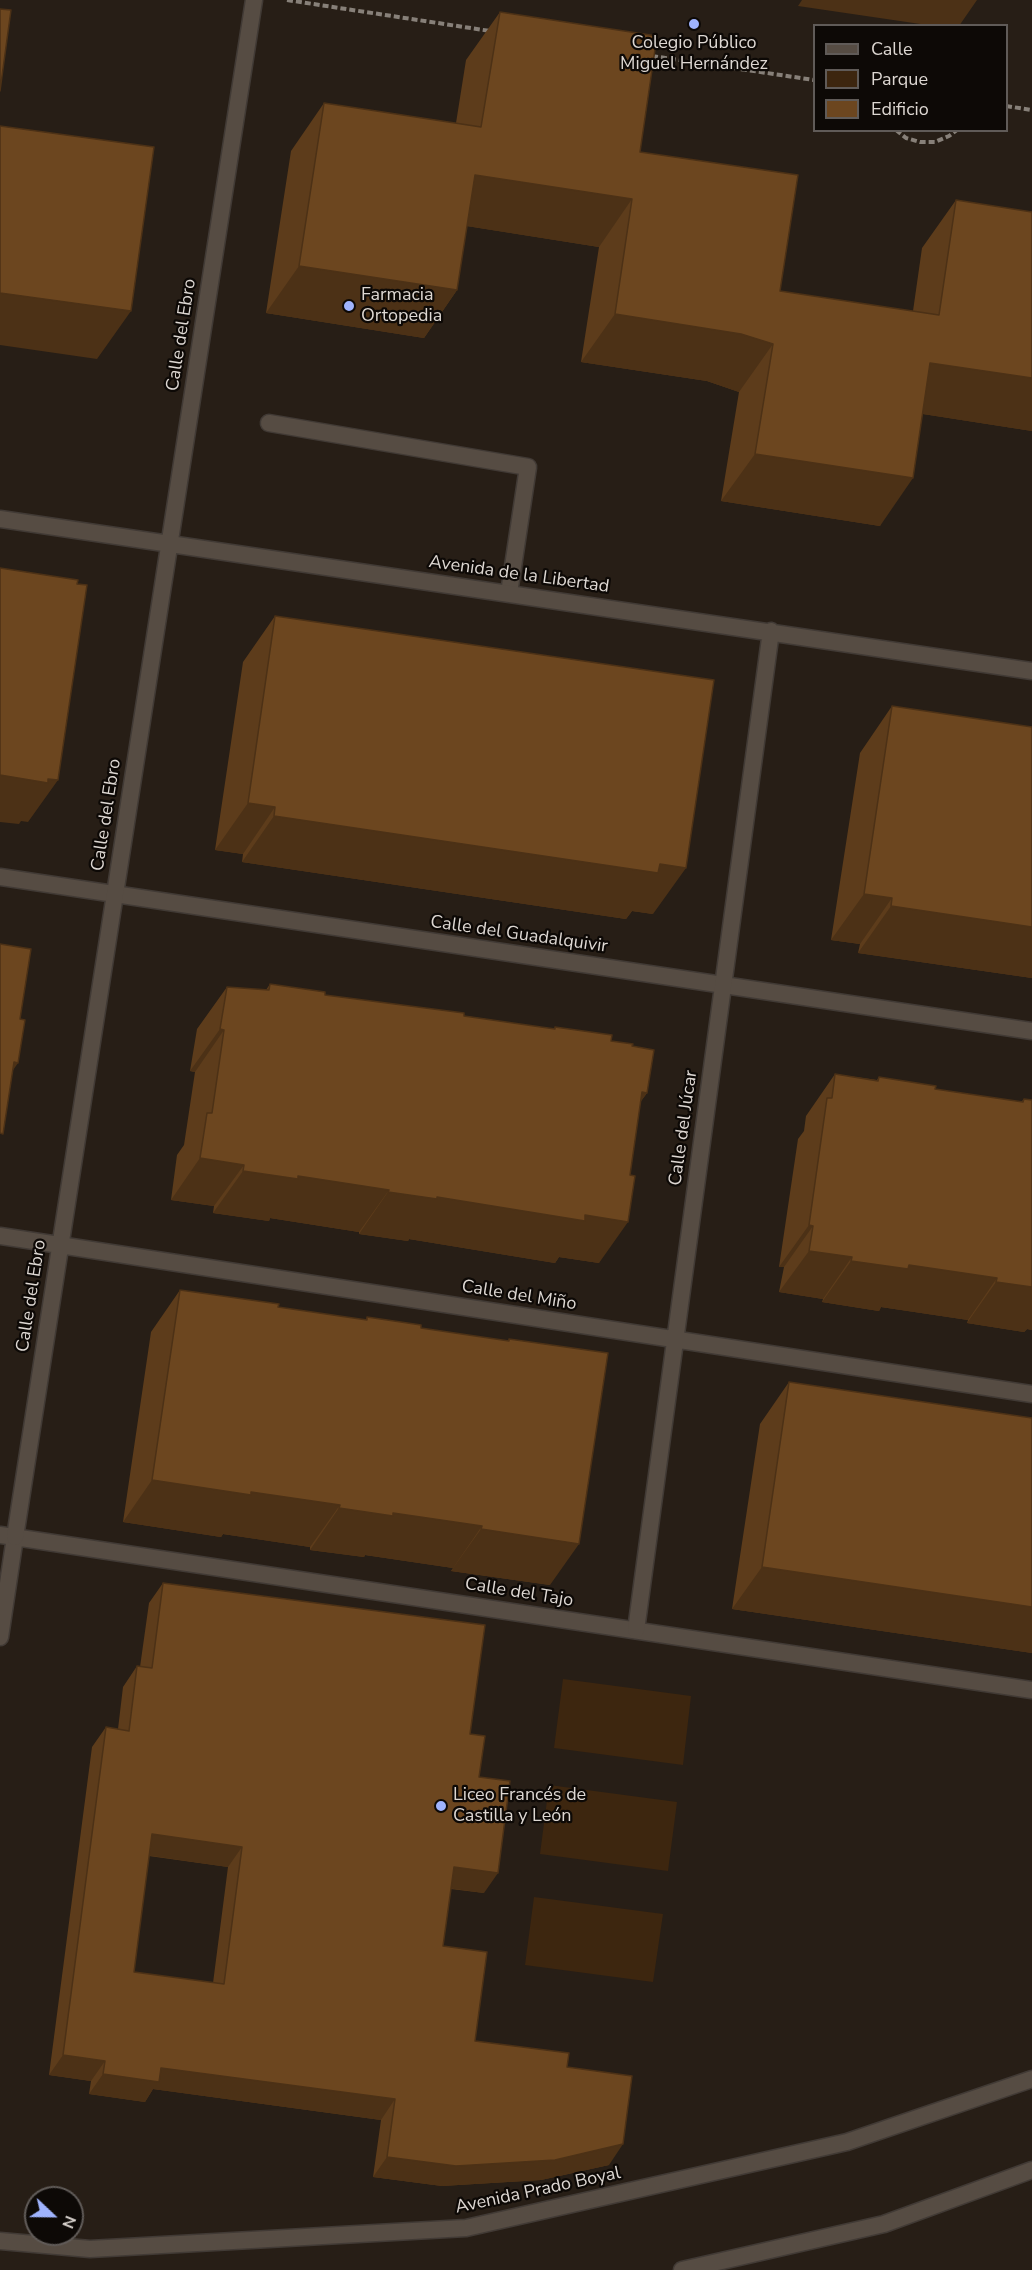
<!DOCTYPE html>
<html>
<head>
<meta charset="utf-8">
<style>
  body { margin:0 }
  #map { position:relative; width:1032px; height:2270px; overflow:hidden; background:#271e16; font-family:"Nunito Sans",sans-serif }
  canvas { display:block }
  .legend { position:absolute; left:813px; top:24px; width:195px; height:108px; box-sizing:border-box; background:#0d0906; border:2px solid #605b58; margin:0; padding:8px 10px; list-style:none; font-size:18px; color:#ddd7d2 }
  .legend li { display:flex; align-items:center; gap:12px; height:30px }
  .legend b { width:30px; border:2px solid #605b58 }
  .north { position:absolute; left:24px; top:2186px; width:60px; height:60px; box-sizing:border-box; background:#0d0906; border:2px solid #605b58; border-radius:50%; rotate:112deg; font-size:16px; font-weight:700; line-height:24px; text-align:center; color:#ddd7d2 }
  .north::after { content:''; display:block; margin:auto; width:21px; height:27px; background:#9fb3fd; clip-path:polygon(50% 0,100% 100%,50% 72%,0 100%) }
</style>
</head>
<body>
<div id="map">
<canvas width="1032" height="2270"></canvas>
<ul class="legend">
<li><b style="height:8px;background:#564c43"></b>Calle</li>
<li><b style="height:16px;background:#3d260f"></b>Parque</li>
<li><b style="height:16px;background:#6c461f"></b>Edificio</li>
</ul>
<div class="north">N</div>
</div>
<script>
const g = document.querySelector('canvas').getContext('2d');
g.lineJoin = 'round';
function fillPath(path, color) { g.fillStyle = color; g.fill(path, 'evenodd'); }
const toPath = rows => new Path2D(rows.map(r => 'M' + r).join(''));
function strokePath(path, color, width, dash) { g.strokeStyle = color; g.lineWidth = width; g.lineCap = dash ? 'butt' : 'round'; g.setLineDash(dash || []); g.stroke(path); }
function drawText(font, color, halo, rows, align = 'center') {
  g.font = font + ' "Nunito Sans",sans-serif'; g.lineWidth = 4.5; g.setLineDash([]); g.textBaseline = 'middle'; g.strokeStyle = halo; g.fillStyle = color; for (const [text, x, y, turn = 0] of rows) {
    g.save(); g.translate(x, y); g.rotate((+turn || 0) * Math.PI / 180); g.textAlign = isNaN(turn) ? turn : align; if (halo) g.strokeText(text, 0, 0); g.fillText(text, 0, 0); g.restore();
  }
}
fillPath(toPath([
  [563,1679,691,1696,683,1765,554,1748],
  [549,1785,677,1802,668,1871,540,1854],
  [534,1897,663,1914,653,1982,525,1965]
]), '#3d260f');
const service = toPath([
  [269,423,528,467,509,593]
]);
const pedestrian = toPath([
  [0,877,1032,1031],
  [0,1535,1032,1690],
  [0,1637,15,1537]
]);
const minor = toPath([
  [0,519,1032,671],
  [0,1236,1032,1394],
  [15,1537,254,0],
  [636,1630,771,631]
]);
const tertiary = toPath([
  [0,2241,90,2249,466,2228,847,2142,1032,2079],
  [682,2270,884,2224,1032,2170]
]);
strokePath(service, '#413a35', 19);
strokePath(pedestrian, '#413a35', 19);
strokePath(minor, '#413a35', 19);
strokePath(tertiary, '#413a35', 19);
strokePath(toPath([
  [287,0,490,31],
  [652,56,814,80],
  [1006,106,1032,110],
  [896,130,906,138,920,142,935,142,949,136,957,130]
]), '#878079', 4, [6, 3]);
strokePath(service, '#564c43', 16);
strokePath(pedestrian, '#564c43', 16);
strokePath(minor, '#564c43', 16);
strokePath(tertiary, '#564c43', 16);
fillPath(toPath([
  [500,12,780,291,913,311,922,248,956,200,1032,212,1032,431,923,414,880,526,721,501,739,392,707,381,581,362,599,247,467,226,457,290,424,338,266,313,291,151,324,103,456,123,466,60],
  [275,616,653,914,632,911,626,919,242,862,243,854,215,850,243,662],
  [892,706,1032,727,1032,978,858,953,860,944,831,940,860,753],
  [270,984,325,995,554,1029,555,1027,632,1046,647,1093,641,1101,599,1263,559,1257,555,1263,409,1239,408,1241,359,1234,359,1232,270,1218,269,1221,213,1213,214,1206,171,1200,177,1155,184,1145,195,1072,190,1071,197,1029,227,987,266,990],
  [835,1074,877,1080,879,1077,935,1089,1021,1102,1024,1099,1032,1100,1032,1330,1027,1329,1024,1332,967,1323,968,1320,881,1307,879,1311,822,1302,823,1299,779,1292,784,1267,779,1267,798,1139,804,1131,806,1116],
  [180,1290,278,1307,366,1320,367,1317,421,1328,508,1341,509,1339,550,1585,451,1571,453,1568,365,1555,364,1557,310,1550,310,1547,223,1534,221,1537,123,1522,151,1332],
  [789,1382,1032,1418,1032,1653,732,1609,760,1424],
  [163,1583,470,1734,479,1777,484,1893,451,1889,443,1946,475,2041,567,2067,609,2165,541,2180,442,2186,373,2177,381,2120,153,2089,145,2102,89,2094,91,2081,49,2075,92,1747,106,1727,118,1729,123,1687,137,1666,140,1667,149,1603],
  [149,1856,228,1867,213,1983,134,1972]
]), '#5d3c1b');
fillPath(toPath([
  [802,0,977,0,959,26,934,26,798,6],
  [475,175,632,199,599,247,441,222],
  [299,266,457,290,424,338,266,313],
  [0,293,131,311,97,359,0,345],
  [615,314,741,334,773,344,739,392,707,381,581,362],
  [930,363,1032,378,1032,431,897,410],
  [755,454,913,478,880,526,721,501],
  [0,775,48,779,58,780,28,822,21,821,19,824,0,822],
  [248,803,275,807,243,854,215,850],
  [274,816,660,864,686,868,653,914,632,911,626,919,242,862],
  [864,894,892,898,860,944,831,940],
  [891,906,1032,927,1032,978,858,953],
  [220,1029,224,1030,195,1072,190,1071],
  [14,1062,18,1063,0,1089],
  [642,1092,647,1093,617,1134],
  [200,1158,244,1165,214,1206,171,1200],
  [243,1171,298,1176,389,1190,359,1232,270,1218,269,1221,213,1213],
  [388,1192,585,1215,628,1222,599,1263,559,1257,555,1263,409,1239,408,1241,359,1234],
  [809,1225,813,1226,784,1267,779,1267],
  [809,1251,852,1257,823,1299,779,1292],
  [851,1261,909,1265,997,1278,968,1320,881,1307,879,1311,822,1302],
  [996,1282,1032,1287,1032,1330,1027,1329,1024,1332,967,1323],
  [152,1480,251,1492,340,1505,310,1547,223,1534,221,1537,123,1522],
  [339,1508,393,1513,482,1526,453,1568,365,1555,364,1557,310,1550],
  [481,1529,579,1544,550,1585,451,1571],
  [762,1567,1032,1607,1032,1653,732,1609],
  [152,1834,242,1847,228,1867,138,1854],
  [454,1867,498,1873,484,1893,440,1887],
  [63,2055,105,2061,91,2081,49,2075],
  [161,2068,395,2099,381,2120,153,2089,145,2102,89,2094,103,2074],
  [623,2144,609,2165,541,2180,442,2186,373,2177,387,2157]
]), '#4c3116');
const building = toPath([
  [0,9,11,10,0,91,0,9],
  [500,12,657,36,640,152,798,175,780,291,939,315,956,200,1032,212,1032,378,930,363,913,478,755,454,773,344,741,334,615,314,632,199,475,175,457,290,299,266,324,103,481,127,500,12],
  [0,126,154,147,131,311,0,293,0,126],
  [0,568,78,580,77,584,87,585,58,780,48,779,48,783,0,775,0,568],
  [275,616,714,680,686,868,660,864,658,873,274,816,275,807,248,803,275,616],
  [892,706,1032,727,1032,927,891,906,892,898,864,894,892,706],
  [0,944,31,949,20,1019,25,1020,18,1063,14,1062,3,1134,0,1133,0,944],
  [270,984,325,992,325,995,464,1013,464,1016,555,1029,555,1027,612,1035,611,1041,633,1044,632,1046,654,1050,647,1093,642,1092,630,1175,635,1176,628,1222,585,1215,585,1221,437,1197,437,1199,388,1192,389,1190,298,1176,298,1179,243,1171,244,1165,200,1158,207,1113,212,1113,224,1030,220,1029,227,987,269,990,270,984],
  [835,1074,878,1081,879,1077,936,1086,935,1089,1023,1102,1024,1099,1032,1100,1032,1287,996,1282,997,1278,909,1265,908,1269,851,1261,852,1257,809,1251,813,1226,809,1225,827,1098,832,1098,835,1074],
  [180,1290,279,1304,278,1307,367,1320,367,1317,421,1325,421,1328,509,1341,509,1339,608,1353,579,1544,481,1529,482,1526,393,1513,393,1516,339,1508,340,1505,251,1492,251,1495,152,1480,180,1290],
  [789,1382,1032,1418,1032,1607,762,1567,789,1382],
  [163,1583,485,1625,470,1734,485,1736,479,1777,510,1781,498,1873,454,1867,443,1946,487,1952,475,2041,569,2053,567,2067,632,2076,623,2144,555,2160,456,2166,387,2157,395,2099,161,2068,159,2082,103,2074,105,2061,63,2055,106,1727,129,1731,137,1666,152,1668,163,1583],
  [152,1834,242,1847,224,1984,134,1972,152,1834]
]);
fillPath(building, '#6c461f');
strokePath(building, '#4c3116', 1.5);
for (const [x, y, r, color] of [
  [694,24,6,"#9fb3fd"],
  [349,306,6,"#9fb3fd"],
  [441,1806,6,"#9fb3fd"]
]) { const dot = new Path2D(); dot.arc(x, y, r, 0, 2 * Math.PI); g.fillStyle = color; g.fill(dot); strokePath(dot, '#0d0906', 2); }
drawText('18px', '#ddd7d2', '#0d0906', [
  ["Colegio Público",694,44,"center"],
  ["Miguel Hernández",694,65,"center"],
  ["Farmacia",361,296],
  ["Ortopedia",361,317],
  ["Liceo Francés de",453,1796],
  ["Castilla y León",453,1817]
], 'left');
drawText('18px', '#ddd7d2', '#0d0906', [
  ["Calle del Ebro",182,335,-81],
  ["Avenida de la Libertad",519,575,8],
  ["Calle del Ebro",107,815,-81],
  ["Calle del Guadalquivir",519,935,8],
  ["Calle del Júcar",684,1128,-82],
  ["Calle del Ebro",32,1296,-81],
  ["Calle del Miño",519,1296,9],
  ["Calle del Tajo",519,1593,9],
  ["Avenida Prado Boyal",538,2191,-12]
]);
</script>
</body>
</html>
